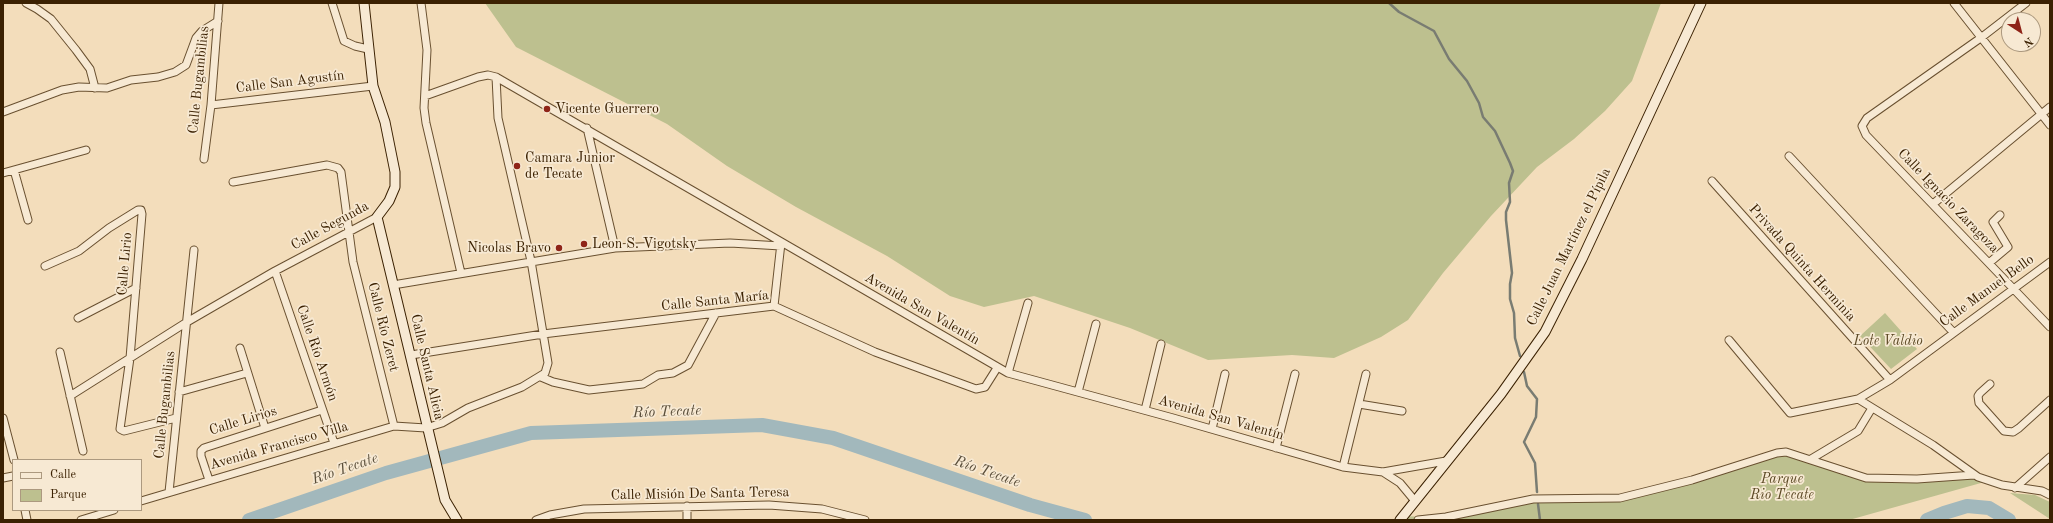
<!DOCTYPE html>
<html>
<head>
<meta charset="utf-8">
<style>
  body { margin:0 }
  #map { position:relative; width:2053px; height:523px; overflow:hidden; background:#f3ddbb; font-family:"Old Standard TT",serif }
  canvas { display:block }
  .frame { position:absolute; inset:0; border:4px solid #3b2102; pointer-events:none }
  .legend { position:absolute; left:12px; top:459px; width:130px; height:52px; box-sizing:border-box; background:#f7e9d3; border:1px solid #ac997f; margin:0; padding:5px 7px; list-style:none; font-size:12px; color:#3b2102 }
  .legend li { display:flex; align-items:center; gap:8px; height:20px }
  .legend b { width:20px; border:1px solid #ac997f }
  .north { position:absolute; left:2001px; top:12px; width:40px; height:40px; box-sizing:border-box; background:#f7e9d3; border:1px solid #ac997f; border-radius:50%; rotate:144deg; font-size:11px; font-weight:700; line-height:16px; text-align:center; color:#3b2102 }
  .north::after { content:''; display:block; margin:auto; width:14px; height:18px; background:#8f2418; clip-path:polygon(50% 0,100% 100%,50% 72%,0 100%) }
</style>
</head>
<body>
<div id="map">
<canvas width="2053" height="523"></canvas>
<div class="frame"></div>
<ul class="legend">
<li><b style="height:5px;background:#f7e9d3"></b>Calle</li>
<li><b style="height:11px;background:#bdc08f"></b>Parque</li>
</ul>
<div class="north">N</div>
</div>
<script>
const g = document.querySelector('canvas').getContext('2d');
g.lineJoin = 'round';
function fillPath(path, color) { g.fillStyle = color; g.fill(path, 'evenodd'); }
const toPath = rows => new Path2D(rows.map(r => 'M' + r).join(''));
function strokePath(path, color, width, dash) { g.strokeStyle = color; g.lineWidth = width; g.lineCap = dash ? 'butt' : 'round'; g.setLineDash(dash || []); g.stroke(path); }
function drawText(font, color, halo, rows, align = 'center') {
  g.font = font + ' "Old Standard TT",serif'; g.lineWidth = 3.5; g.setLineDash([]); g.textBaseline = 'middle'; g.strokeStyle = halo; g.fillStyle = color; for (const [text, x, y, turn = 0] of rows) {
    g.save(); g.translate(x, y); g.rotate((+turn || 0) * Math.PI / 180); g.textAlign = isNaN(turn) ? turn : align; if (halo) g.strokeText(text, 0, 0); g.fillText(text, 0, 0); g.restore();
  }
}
fillPath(toPath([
  [485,3,1661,3,1632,81,1605,111,1574,139,1537,167,1491,216,1443,273,1408,320,1381,337,1334,358,1292,355,1208,360,1130,328,1034,296,984,307,950,296,887,256,796,207,727,166,667,124,516,47],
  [1885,313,1917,349,1891,369,1860,336],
  [1789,453,1849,475,1959,476,1988,481,1849,520,1400,520,1403,516,1428,517,1471,510,1517,498,1557,495,1601,498,1636,494],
  [2010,493,2035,495,2050,502,2050,519]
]), '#bdc08f');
strokePath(toPath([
  [1389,3,1399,12,1434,31,1449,59,1467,81,1479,103,1483,117,1495,131,1510,163,1513,171,1509,183,1510,202,1506,212,1506,220,1512,273,1510,284,1510,299,1514,313,1515,338,1520,356],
  [1524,372,1527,386,1537,399,1536,417,1524,442,1535,463,1537,492],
  [1538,504,1540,520]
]), '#797c72', 2.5);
strokePath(toPath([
  [249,520,386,473,531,433,762,425,833,438,1030,505,1085,520],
  [1927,520,1944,513,1967,506,1989,508,2009,520]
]), '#a2b8bc', 14);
const street = toPath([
  [26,3,37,9,51,19,76,50,90,69,95,88],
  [332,3,344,41,355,46,368,49],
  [421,3,427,50,424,108,426,123,461,273],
  [1954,3,2050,125],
  [2026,3,1982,37,1867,118,1862,126,1866,135,2050,327],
  [425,96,478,77,488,75,496,77,1008,373,1173,418,1343,467,1383,472,1446,461],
  [211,105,373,86],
  [3,112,62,90,79,87,107,88,131,80,158,77,175,72,186,65,196,38,202,31,218,21],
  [587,128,615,248],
  [1789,156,1953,332],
  [204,159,211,105,219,3],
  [14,170,28,220],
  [3,173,86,150],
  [1712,181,1890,380],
  [233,182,327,165,338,168,341,172,353,262,394,426],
  [1933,204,2050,107],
  [1989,263,2008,247,1993,222,2000,215],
  [45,266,79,251,109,228,138,210,141,210,142,214,130,358,120,429,124,431,176,418],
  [275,271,334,443],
  [393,285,615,248,730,243,781,246],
  [774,306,781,243],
  [78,318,136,288],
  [1729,340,1790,413,1858,399,1890,380,2050,262],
  [240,348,265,428],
  [60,352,83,451],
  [411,355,543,334,774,306,875,352,976,389,985,387,997,368],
  [1008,373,1028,303],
  [541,377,553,382,589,390,643,384,658,375,673,373,688,365,716,313],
  [1990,384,1980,393,1978,396,1979,403,2004,431,2013,432,2019,428,2050,400],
  [179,392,247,373],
  [1078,392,1096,324],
  [70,396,187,322,275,271,377,217],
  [1858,399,1933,445,1978,477,2002,485,2042,491,2050,495],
  [1359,404,1402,411],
  [1145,410,1161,344],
  [3,418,14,460],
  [1212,429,1225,374],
  [1276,448,1295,374],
  [1811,459,1858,431,1872,408],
  [1343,467,1366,374],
  [1383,472,1400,483,1415,501],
  [3,478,13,476],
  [209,480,201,456,201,451,204,448,322,410],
  [2015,488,2050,457],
  [169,492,194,250],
  [141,501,394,426,426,428,442,423,468,408,522,387,545,373,548,363,531,261,498,118,496,77],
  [687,506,687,520],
  [25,510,27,520],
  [81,520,114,510],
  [536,520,550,515,584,509,769,505,822,509,865,520],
  [1418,520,1446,517,1533,499,1620,498,1692,480,1777,453,1786,452,1866,478,1917,479,1974,475]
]);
const secondary = toPath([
  [364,3,373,86,385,122,395,172,395,187,389,201,377,217,445,500,457,520],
  [1400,520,1501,394,1545,332,1582,259,1701,3]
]);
strokePath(street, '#695030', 9);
strokePath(secondary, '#3b2102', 11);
strokePath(street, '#f7e9d3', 7);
strokePath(secondary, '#f7e9d3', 9);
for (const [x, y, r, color] of [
  [547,109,4,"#8f2418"],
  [517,166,4,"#8f2418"],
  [584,244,4,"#8f2418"],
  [559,248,4,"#8f2418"]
]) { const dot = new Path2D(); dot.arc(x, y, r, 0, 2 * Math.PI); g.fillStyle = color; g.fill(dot); strokePath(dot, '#f7e9d3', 1.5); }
drawText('14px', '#3b2102', '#f7e9d3', [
  ["Calle Bugambilias",199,80,-84],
  ["Calle San Agustín",290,82,-7],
  ["Calle Ignacio Zaragoza",1948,201,46],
  ["Calle Segunda",330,226,-29],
  ["Calle Juan Martínez el Pípila",1569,247,-64],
  ["Privada Quinta Herminia",1802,263,48],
  ["Calle Lirio",125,264,-85],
  ["Calle Manuel Bello",1987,291,-36],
  ["Calle Santa María",715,301,-6],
  ["Avenida San Valentín",922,309,30],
  ["Calle Río Zeret",383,327,76],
  ["Calle Río Armón",317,353,71],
  ["Calle Santa Alicia",427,367,77],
  ["Calle Bugambilias",165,405,-84],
  ["Avenida San Valentín",1221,418,16],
  ["Calle Lirios",243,421,-17],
  ["Avenida Francisco Villa",279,446,-16],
  ["Calle Misión De Santa Teresa",700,494,-1]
]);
drawText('14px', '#3b2102', '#f7e9d3', [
  ["Vicente Guerrero",555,109],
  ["Camara Junior",525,158],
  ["de Tecate",525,174],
  ["Leon S. Vigotsky",592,244],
  ["Nicolas Bravo",551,248,"right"]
], 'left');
drawText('italic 14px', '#5c4925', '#f7e9d3', [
  ["Lote Valdio",1888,341],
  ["Parque",1782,479],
  ["Rio Tecate",1782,495]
]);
drawText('italic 15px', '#5a4e3a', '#f7e9d3', [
  ["Río Tecate",667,412,-2],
  ["Río Tecate",345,469,-19],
  ["Río Tecate",987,472,19]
]);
</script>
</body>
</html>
